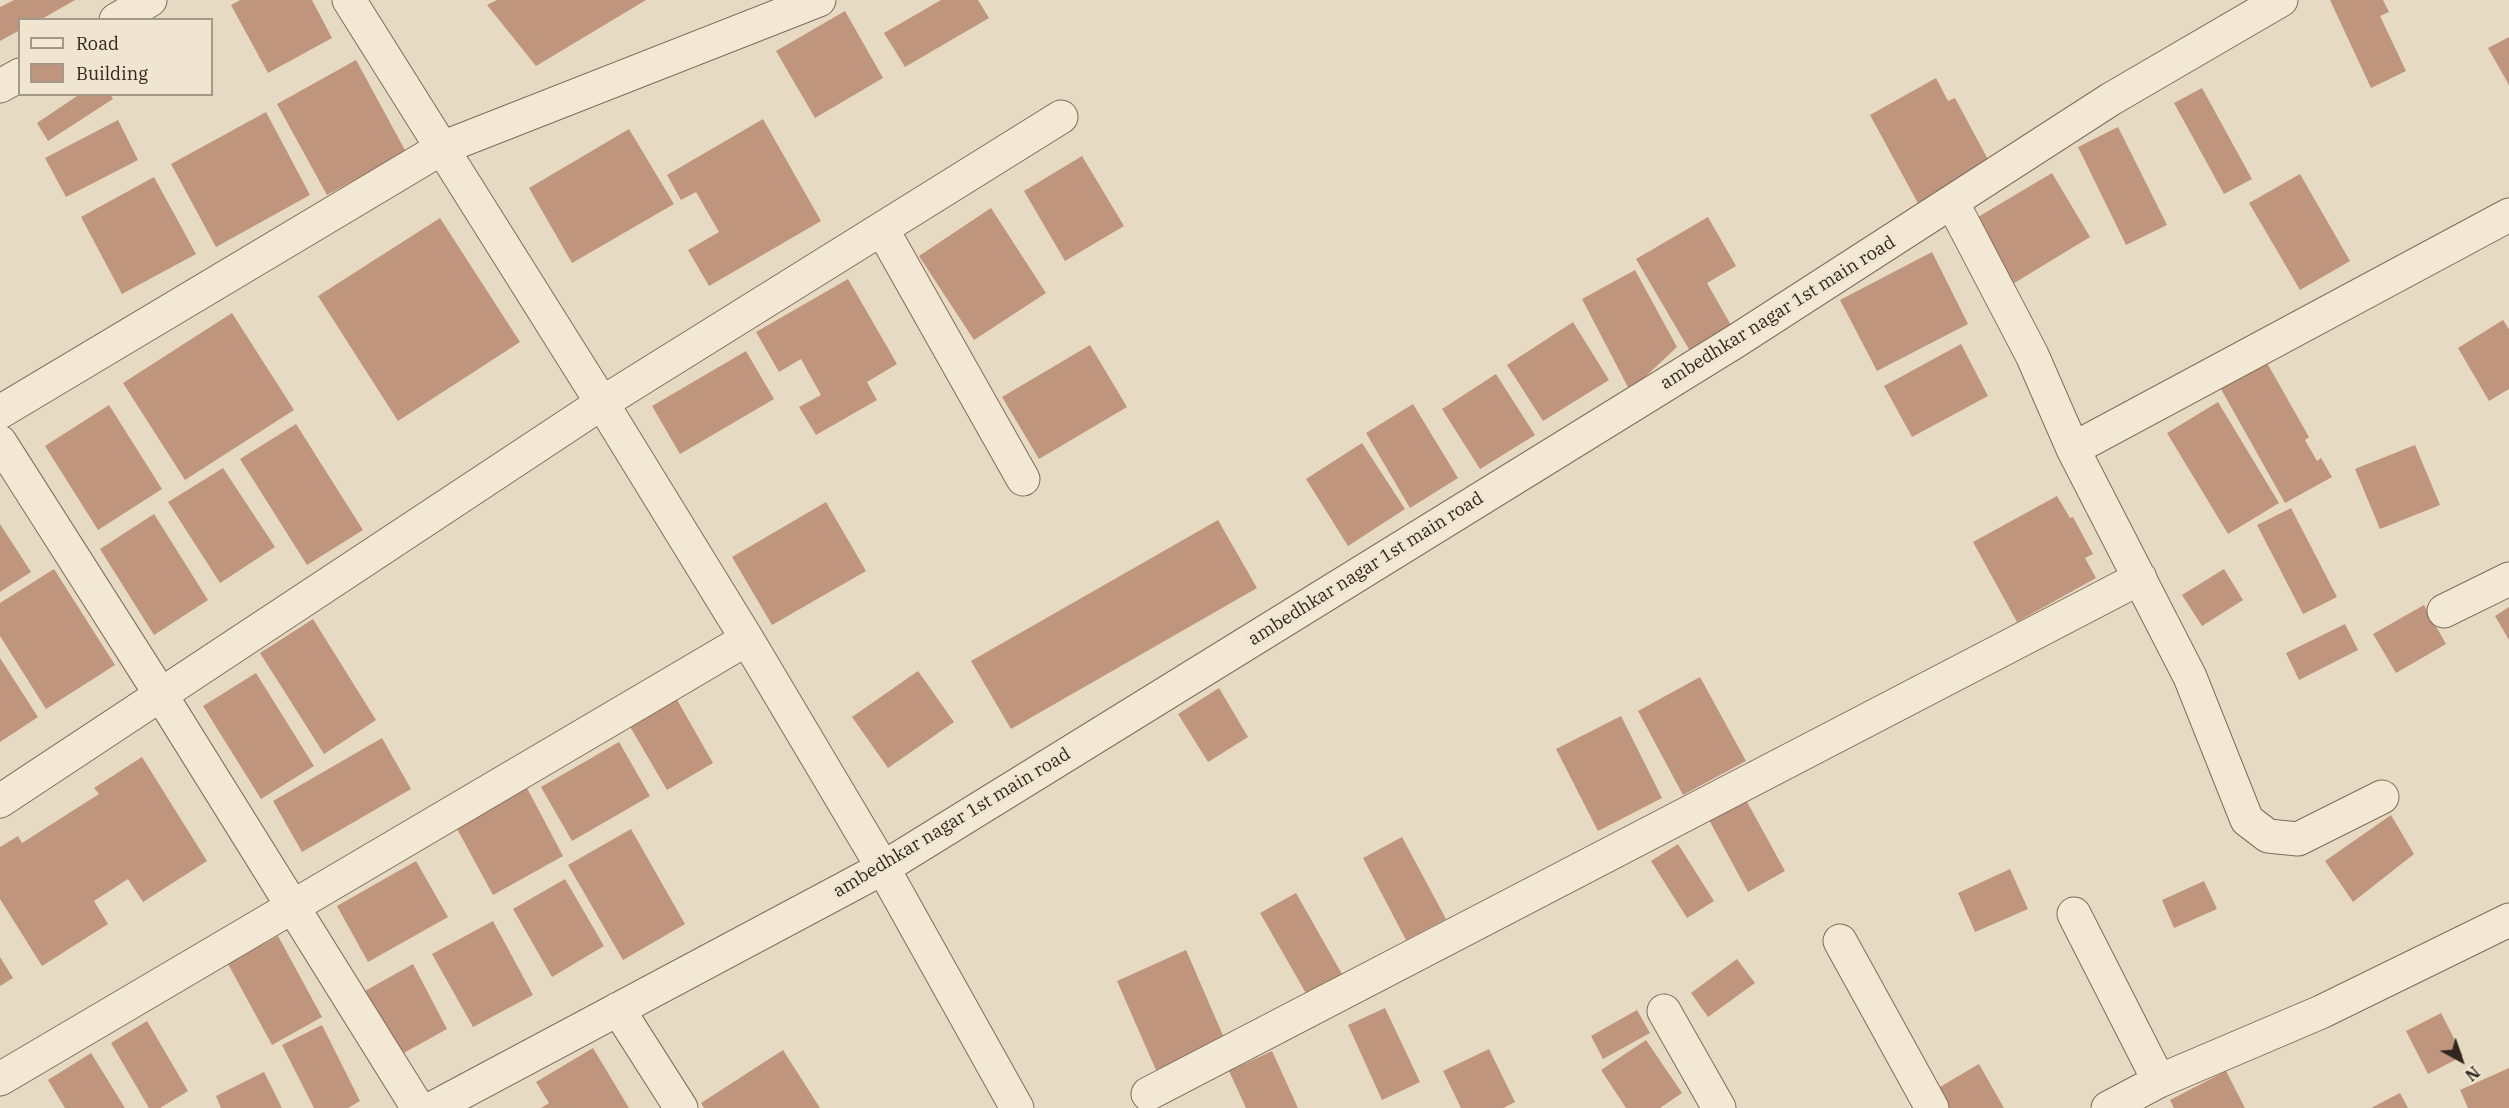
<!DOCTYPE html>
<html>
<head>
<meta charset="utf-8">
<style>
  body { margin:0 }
  #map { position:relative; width:2509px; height:1108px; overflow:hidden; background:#e7dac2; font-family:"IBM Plex Serif",serif }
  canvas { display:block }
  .legend { position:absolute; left:18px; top:18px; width:195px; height:78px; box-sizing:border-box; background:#f0e5d1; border:2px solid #a39989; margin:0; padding:8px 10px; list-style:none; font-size:18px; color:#30261e }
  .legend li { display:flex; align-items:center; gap:12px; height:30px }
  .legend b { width:30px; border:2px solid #a39989 }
  .north { position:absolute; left:2431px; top:1030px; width:60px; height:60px; -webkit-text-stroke:4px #f0e5d1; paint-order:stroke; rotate:140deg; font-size:16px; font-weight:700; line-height:24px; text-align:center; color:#30261e }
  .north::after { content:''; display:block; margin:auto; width:21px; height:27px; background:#30261e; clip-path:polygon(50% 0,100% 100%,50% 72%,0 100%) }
</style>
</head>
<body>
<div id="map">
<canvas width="2509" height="1108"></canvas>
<ul class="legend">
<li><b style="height:8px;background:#f3e8d4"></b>Road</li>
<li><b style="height:16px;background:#c0957d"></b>Building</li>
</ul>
<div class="north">N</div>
</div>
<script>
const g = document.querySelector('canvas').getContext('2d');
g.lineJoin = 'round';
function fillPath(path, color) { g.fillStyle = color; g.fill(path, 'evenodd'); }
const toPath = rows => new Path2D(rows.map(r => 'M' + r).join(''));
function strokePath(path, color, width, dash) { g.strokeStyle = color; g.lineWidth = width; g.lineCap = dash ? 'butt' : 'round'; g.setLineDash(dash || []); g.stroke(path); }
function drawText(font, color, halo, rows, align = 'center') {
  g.font = font + ' "IBM Plex Serif",serif'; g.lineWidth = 6; g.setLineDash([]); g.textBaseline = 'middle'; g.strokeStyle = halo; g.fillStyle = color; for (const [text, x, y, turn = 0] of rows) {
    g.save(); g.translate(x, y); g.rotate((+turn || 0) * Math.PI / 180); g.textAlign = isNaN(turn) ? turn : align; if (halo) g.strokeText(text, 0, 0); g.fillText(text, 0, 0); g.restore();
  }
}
fillPath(toPath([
  [14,0,75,0,40,20,20,20,20,30,0,41,0,7],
  [240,0,312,0,332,38,268,73,231,5],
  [497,0,646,0,536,66,487,5],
  [941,0,978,0,989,18,905,67,884,33],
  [2330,0,2383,0,2389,12,2380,16,2406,71,2371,88],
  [845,11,883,78,815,118,776,51],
  [2509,37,2509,85,2488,48],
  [356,60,406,152,327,195,277,104],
  [1936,78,1948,101,1955,98,1992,167,1920,207,1870,115],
  [2202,88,2252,179,2224,194,2174,103],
  [80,94,110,94,113,99,48,141,37,123],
  [266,112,310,195,216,247,171,164],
  [763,119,821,221,709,286,688,250,719,232,696,192,681,200,667,175],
  [118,120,138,160,66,197,45,158],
  [2118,127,2167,225,2126,245,2078,147],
  [629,129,674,204,572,263,529,188],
  [1082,156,1124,226,1065,261,1024,191],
  [2052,173,2090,237,2011,285,1973,220],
  [2300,174,2350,261,2300,290,2249,203],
  [154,177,196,254,122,294,81,217],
  [991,208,1046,293,974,340,919,256],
  [1708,217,1736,266,1707,283,1732,327,1690,351,1636,259],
  [440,218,520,342,398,421,318,296],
  [1932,252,1968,324,1877,371,1840,300],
  [1635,270,1677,347,1630,391,1582,299],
  [848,279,897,364,867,382,877,400,816,435,799,407,821,395,801,359,779,372,756,332],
  [232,313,294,410,185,480,123,383],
  [2503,320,2509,329,2509,389,2489,401,2458,348],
  [1573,322,1609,380,1543,421,1507,365],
  [1961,344,1988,396,1912,437,1884,386],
  [1090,345,1127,407,1039,459,1002,397],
  [746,351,774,399,680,454,652,406],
  [2267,363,2309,437,2305,440,2317,461,2321,458,2332,477,2285,503,2221,389],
  [1496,374,1535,435,1480,469,1442,409],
  [2218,402,2279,503,2228,534,2167,433],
  [1413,404,1458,478,1410,508,1366,433],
  [109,405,162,489,98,530,45,446],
  [296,424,363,530,307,565,240,459],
  [1362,443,1405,509,1348,546,1306,479],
  [2415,445,2440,505,2380,529,2355,469],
  [223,468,275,547,220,583,168,502],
  [2057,496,2070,518,2073,517,2093,554,2085,558,2096,578,2017,622,1973,542],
  [826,502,866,571,772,625,732,557],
  [2291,508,2337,597,2303,614,2257,525],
  [154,514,208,600,154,635,100,549],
  [1218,520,1257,588,1011,729,971,661],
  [0,524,31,572,0,592],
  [54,569,115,665,46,709,0,636,0,603],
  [2224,569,2243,600,2202,626,2182,595],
  [2424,605,2446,644,2396,673,2373,634],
  [2509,607,2509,640,2495,616],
  [313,619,376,720,324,754,260,653],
  [2345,624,2358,650,2299,680,2286,653],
  [0,658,38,717,0,742],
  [918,671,954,722,888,768,852,717],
  [256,673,314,766,261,799,203,706],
  [1700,677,1746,761,1683,795,1638,711],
  [1219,688,1248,737,1208,762,1178,714],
  [672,691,713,763,667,790,625,718],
  [1621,716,1662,798,1598,831,1556,749],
  [382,738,411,789,302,852,273,801],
  [619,742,650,796,572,841,541,787],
  [142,757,207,861,143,902,128,879,94,901,108,924,42,966,0,899,0,847,18,836,22,843,99,794,94,788],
  [527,788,563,856,493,895,456,827],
  [1746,800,1785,871,1748,892,1709,820],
  [2391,815,2414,854,2353,902,2325,861],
  [631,829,685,924,623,960,568,865],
  [1402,837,1446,919,1406,940,1363,858],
  [1678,844,1714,901,1687,918,1651,861],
  [416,861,448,917,368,962,337,906],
  [2010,869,2028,909,1975,932,1958,893],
  [565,879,604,946,552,977,513,909],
  [2204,881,2217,909,2174,928,2162,900],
  [1296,893,1342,974,1307,995,1260,913],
  [493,921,533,995,473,1027,432,954],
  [278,936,322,1017,272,1045,228,964],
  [1186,950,1225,1040,1156,1070,1117,981],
  [0,957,13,978,0,986],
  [1737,959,1755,983,1708,1017,1691,993],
  [413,964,447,1029,400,1055,365,991],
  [1385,1008,1420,1082,1382,1100,1348,1025],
  [1637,1010,1650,1033,1603,1059,1591,1036],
  [2441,1013,2463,1056,2428,1074,2406,1031],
  [147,1021,188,1091,160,1108,149,1108,111,1043],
  [322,1025,360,1101,348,1108,314,1108,282,1045],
  [1646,1040,1682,1093,1660,1108,1626,1108,1601,1070],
  [593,1048,629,1108,541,1108,549,1103,536,1082],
  [1489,1049,1515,1102,1503,1108,1461,1108,1443,1071],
  [783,1050,820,1108,704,1108,701,1103],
  [1272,1051,1298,1108,1246,1108,1229,1071],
  [91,1053,125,1108,65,1108,48,1080],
  [1979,1064,2004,1108,1942,1108,1933,1091],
  [2509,1068,2509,1108,2468,1108,2460,1090],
  [2226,1071,2245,1108,2174,1108,2170,1100],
  [264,1072,282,1108,221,1108,216,1096],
  [2400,1093,2408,1108,2371,1108]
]), '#c0957d');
const minor = toPath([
  [349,0,602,403,747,639,883,868,1017,1108],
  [116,20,150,0],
  [0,86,20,75],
  [1952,202,2032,355,2073,449],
  [882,229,1023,479],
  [0,412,442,148,819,0],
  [0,442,161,695,418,1108],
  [2444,611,2509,579],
  [2382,797,2298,839,2268,836,2247,820,2190,677,2073,449,2509,215],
  [0,801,602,403,1061,117],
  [2074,914,2159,1081],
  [1840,941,1932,1108],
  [618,1009,681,1108],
  [1664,1011,1719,1108],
  [0,1079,747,639],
  [1148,1094,2140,578],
  [433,1108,883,868,1736,341,2111,99,2281,0],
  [2108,1108,2159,1081,2321,1012,2509,920]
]);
strokePath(minor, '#7f6c5c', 35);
strokePath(minor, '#f3e8d4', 33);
drawText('18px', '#30261e', '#f0e5d1', [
  ["ambedhkar nagar 1st main road",1778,313,-32],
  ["ambedhkar nagar 1st main road",1366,569,-32],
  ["ambedhkar nagar 1st main road",952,823,-31]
]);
</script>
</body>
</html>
